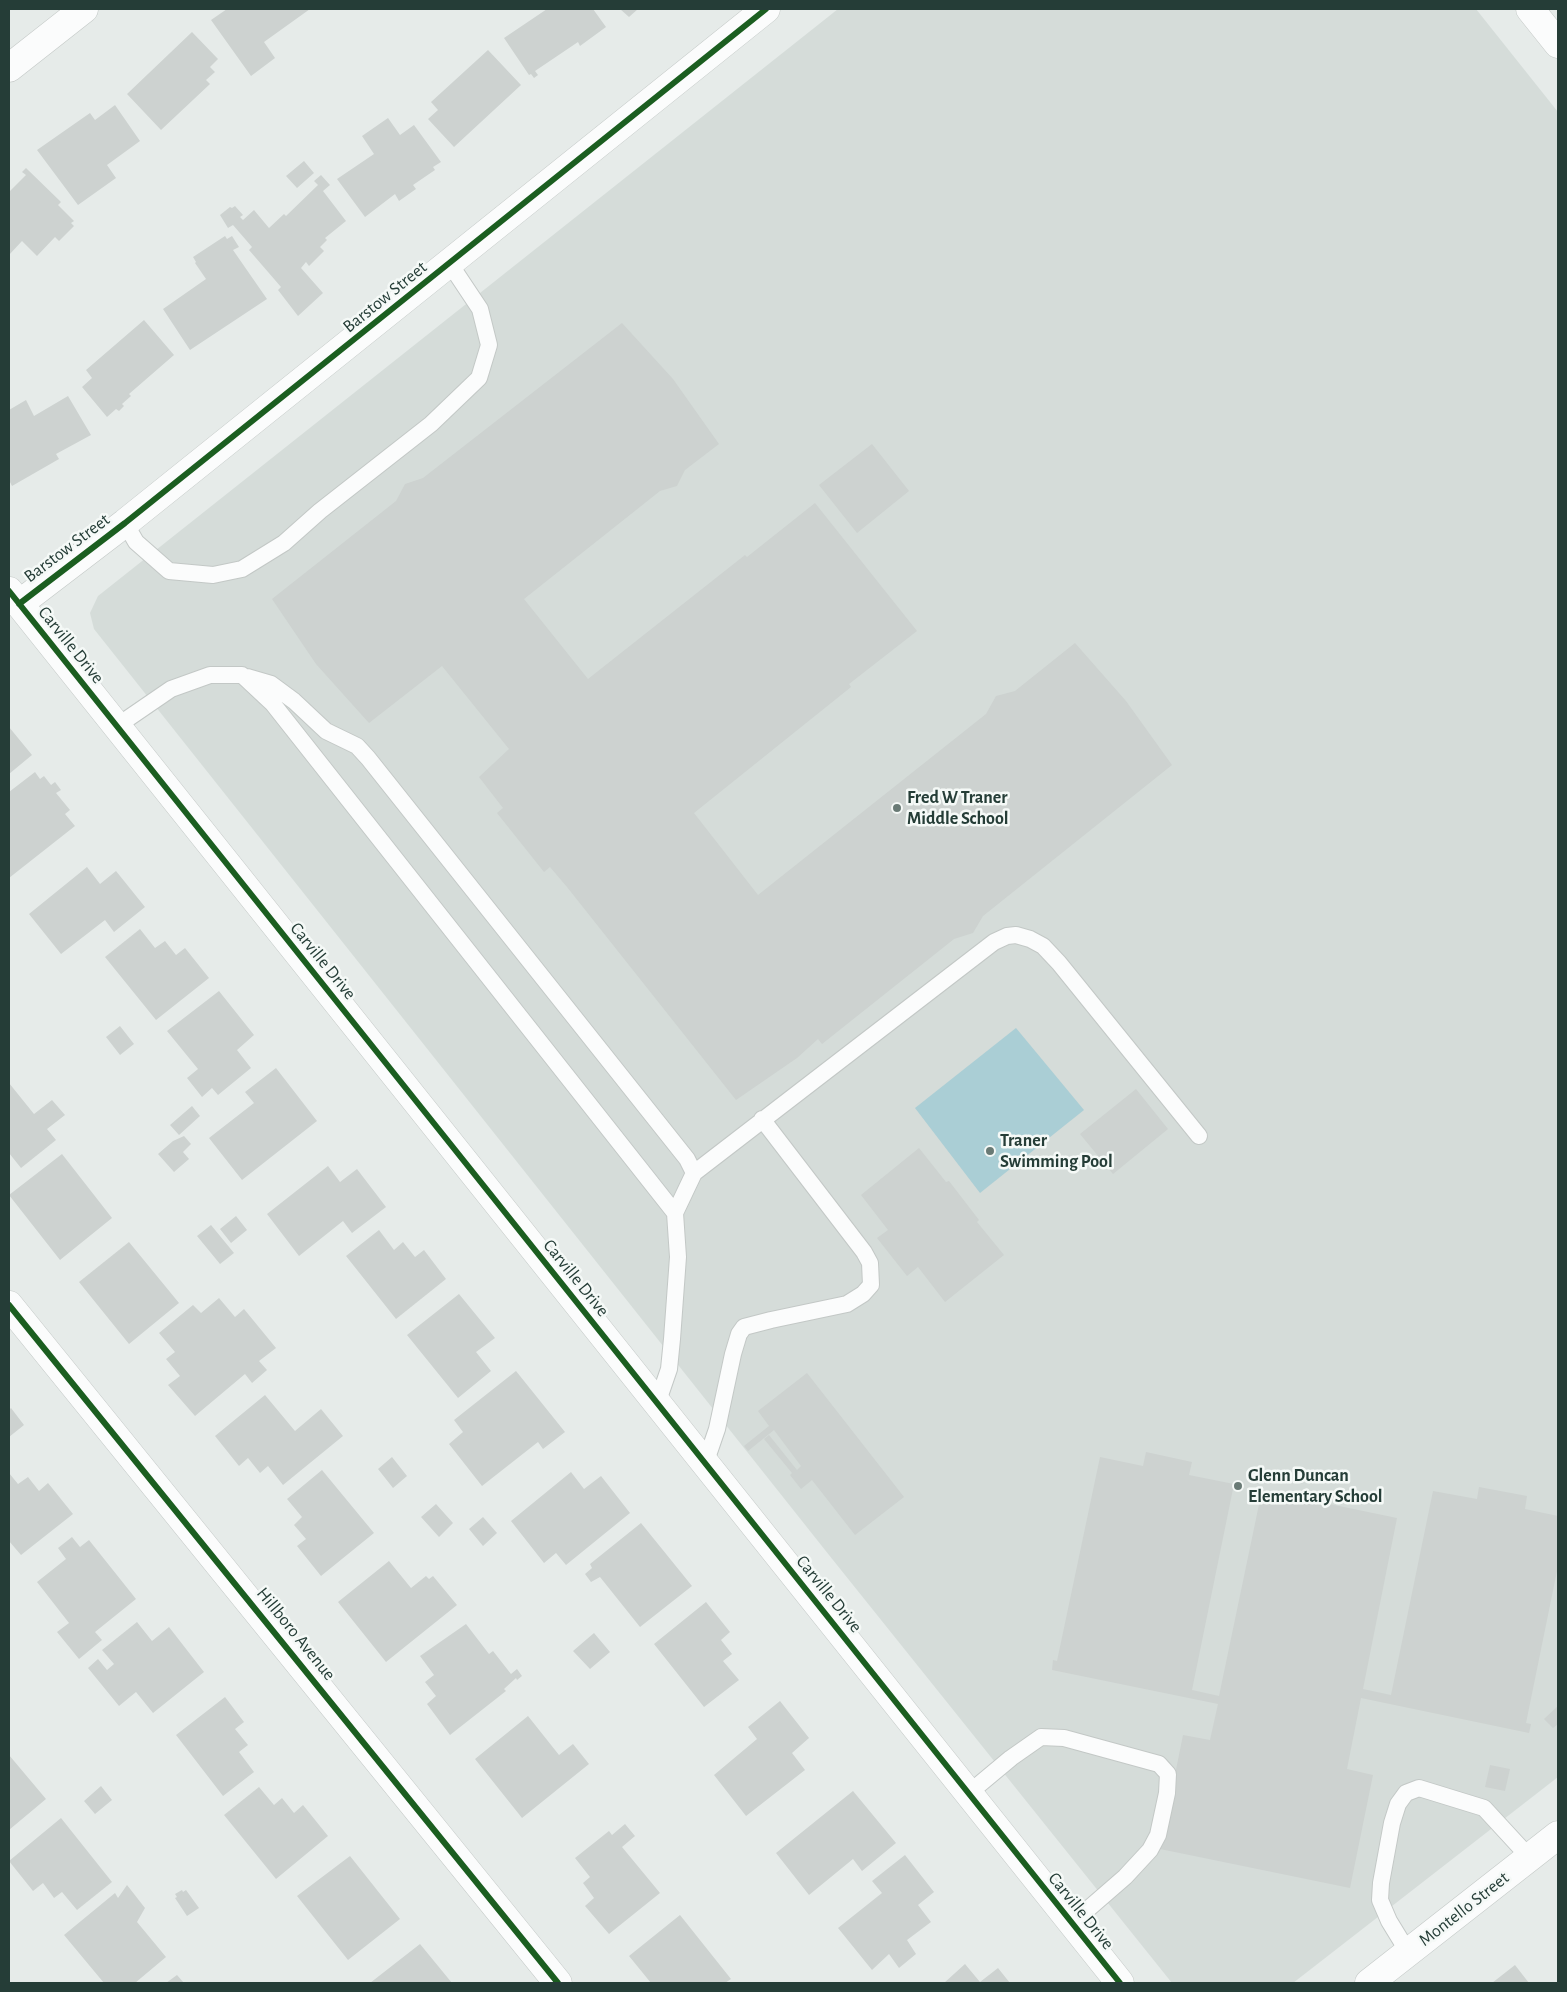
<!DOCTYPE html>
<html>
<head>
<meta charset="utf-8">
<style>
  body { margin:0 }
  #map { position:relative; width:1567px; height:1992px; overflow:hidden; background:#e6ebe9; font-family:"Alegreya Sans",sans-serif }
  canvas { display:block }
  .frame { position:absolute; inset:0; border:10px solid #253d37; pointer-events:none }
</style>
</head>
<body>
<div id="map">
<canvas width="1567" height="1992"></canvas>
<div class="frame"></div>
</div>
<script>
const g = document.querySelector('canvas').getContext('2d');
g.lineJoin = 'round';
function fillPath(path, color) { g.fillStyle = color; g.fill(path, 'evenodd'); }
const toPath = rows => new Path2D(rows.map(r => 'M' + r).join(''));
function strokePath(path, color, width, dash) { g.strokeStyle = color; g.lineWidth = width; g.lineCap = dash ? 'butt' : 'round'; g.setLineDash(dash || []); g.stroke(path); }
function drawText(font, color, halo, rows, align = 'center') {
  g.font = font + ' "Alegreya Sans",sans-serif'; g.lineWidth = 5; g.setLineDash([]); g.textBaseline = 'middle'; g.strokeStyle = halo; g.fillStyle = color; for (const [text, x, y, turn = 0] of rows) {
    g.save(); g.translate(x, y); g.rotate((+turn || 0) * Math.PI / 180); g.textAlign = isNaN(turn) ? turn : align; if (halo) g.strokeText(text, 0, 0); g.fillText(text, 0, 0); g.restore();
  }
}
fillPath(toPath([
  [838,9,1476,9,1558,112,1558,1777,1293,1983,1172,1983,829,1555,94,629,90,613,98,596]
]), '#d5dcd9');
fillPath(toPath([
  [1016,1028,1084,1110,980,1193,915,1108]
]), '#aaced5');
fillPath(toPath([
  [227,9,310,9,264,42,275,58,251,76,211,20],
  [547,9,593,9,606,27,580,46,578,42,535,71,538,75,534,78,531,74,529,75,504,38],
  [620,9,638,9,629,17],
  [192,32,218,59,210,67,215,72,206,80,210,84,161,130,127,94],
  [488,50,521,85,454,147,428,119,438,110,431,102],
  [115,105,140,141,107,165,116,178,78,205,37,150,90,113,95,120],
  [388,118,400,135,414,125,441,162,433,167,435,170,413,185,416,189,399,201,395,194,365,217,337,179,374,154,362,136],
  [304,161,314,173,297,188,286,176],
  [26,168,61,202,58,205,74,221,71,223,74,226,59,241,55,237,37,256,22,241,9,255,9,190,10,191,26,175,22,172],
  [321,175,330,185,323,191,346,221,325,238,327,240,320,247,324,251,309,266,306,262,301,268,323,293,298,316,278,290,281,287,249,250,252,247,233,225,228,228,220,215,230,207,232,208,235,206,243,215,240,217,243,220,254,210,269,228,284,214,286,216,318,185,314,181],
  [225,236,227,239,232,236,239,247,233,250,267,299,190,350,163,309,206,279,195,263,196,262,193,257],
  [144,320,174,355,129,394,131,396,122,404,124,406,119,411,116,409,107,417,82,387,92,378,86,370],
  [622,323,673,379,719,444,685,470,677,486,660,491,524,599,588,679,745,555,747,557,815,503,917,631,849,684,851,687,694,813,758,895,986,714,996,696,1015,691,1075,643,1126,701,1172,765,983,916,973,933,954,939,822,1044,818,1039,797,1058,736,1100,567,887,550,867,544,872,497,813,503,808,479,777,509,749,442,666,369,723,316,664,272,599,396,501,405,484,423,478],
  [68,396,91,435,56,454,59,459,12,486,9,480,9,410,26,400,34,416],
  [872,444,909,491,857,533,819,485],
  [9,727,32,755,9,774],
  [35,772,40,779,44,776,51,785,55,782,61,790,56,793,70,810,65,814,75,826,9,878,9,792],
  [87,867,100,884,116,871,145,907,114,932,105,920,61,954,29,914],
  [140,929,155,948,165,941,176,955,185,948,209,978,156,1020,105,957],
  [219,991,254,1035,237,1050,251,1068,218,1095,212,1088,202,1097,187,1078,198,1069,167,1031],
  [120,1026,134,1044,120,1055,106,1037],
  [276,1068,317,1121,242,1180,209,1138,254,1103,245,1092],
  [9,1083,34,1114,52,1100,65,1115,47,1129,56,1140,21,1168,9,1153],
  [1136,1089,1168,1129,1113,1174,1080,1134],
  [192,1106,200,1116,179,1135,170,1125],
  [184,1136,191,1144,183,1152,189,1159,174,1172,158,1154,173,1141],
  [919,1148,946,1182,949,1181,979,1220,977,1222,1004,1255,945,1302,918,1267,907,1276,877,1238,888,1230,861,1195],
  [62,1154,112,1218,60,1260,9,1195],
  [328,1166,340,1182,357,1169,386,1207,352,1233,343,1221,299,1256,267,1214],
  [236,1216,247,1230,231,1243,220,1229],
  [211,1225,234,1253,220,1264,197,1236],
  [379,1230,394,1250,403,1242,415,1257,424,1250,446,1279,396,1319,346,1256],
  [129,1242,179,1303,129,1344,79,1282],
  [459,1294,495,1338,476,1352,491,1371,458,1398,407,1335],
  [219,1298,235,1317,244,1309,276,1348,259,1361,267,1370,252,1383,245,1374,195,1416,168,1385,180,1376,166,1359,175,1352,159,1333,193,1305,201,1313],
  [516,1371,565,1432,543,1449,538,1442,482,1486,449,1444,463,1432,454,1420],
  [807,1373,904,1497,855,1535,812,1480,801,1489,790,1475,792,1473,764,1439,769,1435,797,1470,801,1466,774,1430,748,1451,744,1446,769,1426,758,1411],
  [265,1395,295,1431,321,1409,343,1436,283,1485,268,1466,260,1473,248,1458,239,1466,215,1436],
  [11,1408,24,1425,9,1437,9,1410],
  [1146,1452,1192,1462,1189,1475,1234,1484,1192,1690,1219,1696,1262,1490,1397,1518,1363,1689,1391,1695,1433,1491,1477,1499,1479,1487,1527,1496,1525,1509,1558,1516,1558,1566,1526,1723,1531,1724,1529,1733,1361,1698,1347,1769,1373,1775,1350,1888,1160,1849,1183,1735,1210,1740,1218,1704,1052,1670,1053,1660,1057,1661,1100,1457,1143,1466],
  [392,1457,407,1476,393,1488,378,1469],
  [322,1470,374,1533,321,1576,297,1546,306,1539,294,1525,302,1517,287,1499],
  [571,1472,584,1489,601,1476,630,1513,566,1565,556,1553,544,1563,511,1521],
  [9,1473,18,1484,28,1477,39,1491,48,1483,73,1514,21,1555,9,1541],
  [436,1504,453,1523,439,1537,421,1517],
  [483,1517,497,1533,483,1546,469,1529],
  [641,1523,692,1586,640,1627,600,1577,591,1582,585,1574,592,1568,590,1564],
  [72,1537,80,1547,89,1540,136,1599,95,1632,102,1640,79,1659,57,1632,69,1623,37,1582,66,1559,58,1548],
  [389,1561,411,1588,426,1576,429,1579,433,1576,457,1605,386,1662,338,1602],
  [706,1602,730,1632,721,1640,732,1654,723,1661,739,1680,704,1707,654,1644],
  [137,1622,152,1641,169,1627,204,1672,153,1713,136,1692,119,1706,88,1668,98,1659,107,1670,114,1664,102,1650],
  [466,1624,489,1654,493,1651,511,1674,517,1669,522,1676,517,1680,516,1678,504,1689,506,1691,450,1735,427,1704,436,1696,425,1682,434,1675,420,1656],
  [594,1633,610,1652,590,1669,573,1651],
  [225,1697,244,1722,235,1729,248,1745,239,1752,254,1772,223,1796,176,1735],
  [780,1701,809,1738,792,1753,805,1770,746,1816,714,1775,757,1739,748,1727],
  [1558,1706,1558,1724,1553,1728,1544,1719],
  [528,1716,559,1755,573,1744,589,1764,522,1818,475,1759],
  [9,1755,46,1799,9,1830],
  [1490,1765,1510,1769,1505,1791,1485,1787],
  [101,1786,112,1800,95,1814,84,1801],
  [259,1787,274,1805,282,1798,294,1813,303,1805,328,1836,276,1879,224,1815],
  [853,1791,896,1843,862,1871,853,1859,809,1895,776,1853],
  [61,1818,112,1882,77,1910,62,1892,54,1898,43,1883,33,1891,9,1861],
  [625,1824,635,1836,622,1847,660,1893,609,1934,585,1906,594,1898,583,1883,590,1877,575,1858,609,1831,612,1835],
  [905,1855,934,1892,918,1905,931,1922,907,1940,916,1954,899,1968,889,1954,872,1970,838,1928,882,1893,872,1881],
  [350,1856,400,1919,348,1960,297,1896],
  [127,1885,145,1908,137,1922,166,1957,135,1983,104,1983,64,1935,115,1893,118,1898],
  [182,1890,183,1892,186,1890,199,1908,187,1916,175,1898,177,1897,175,1894],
  [680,1915,731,1979,725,1983,651,1983,629,1956],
  [420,1944,452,1983,370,1983],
  [965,1964,980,1982,998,1968,1010,1983,944,1983],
  [1515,1965,1529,1983,1492,1983],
  [177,1975,184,1983,166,1983]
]), '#cdd2d0');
const service = toPath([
  [125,523,136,542,169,571,213,575,242,569,284,543,320,511,431,424,479,378,489,345,480,309,450,264],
  [247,677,271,684,294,701,326,731,357,746,368,758,687,1159,694,1173,675,1213],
  [117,726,171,689,210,675,242,675,273,704,675,1213,678,1257,672,1339,669,1369,657,1404],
  [694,1173,994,942,1007,936,1016,935,1030,939,1043,946,1059,963,1199,1136],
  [705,1464,717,1429,733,1354,739,1334,744,1327,771,1320,847,1304,863,1294,871,1285,870,1263,864,1252,762,1119],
  [969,1793,1011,1758,1041,1737,1064,1738,1159,1764,1168,1774,1167,1793,1158,1835,1150,1850,1125,1877,1072,1923],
  [1408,1952,1389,1921,1380,1900,1381,1883,1392,1823,1398,1804,1406,1793,1419,1788,1484,1808,1530,1858]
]);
const minor = toPath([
  [1530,9,1558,44],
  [9,68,84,9],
  [9,591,1120,1983],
  [19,604,125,523,766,9],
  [9,1305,558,1983],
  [1369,1983,1558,1835]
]);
strokePath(service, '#c3c8c6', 18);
strokePath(minor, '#c3c8c6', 29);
strokePath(service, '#fbfcfc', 16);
strokePath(minor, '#fbfcfc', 28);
strokePath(toPath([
  [9,591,1120,1983],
  [19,604,125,523,766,9],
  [9,1305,558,1983]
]), '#1b5e20', 6);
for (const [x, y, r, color] of [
  [897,808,5,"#697a75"],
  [990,1151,5,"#697a75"],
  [1238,1486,5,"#697a75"]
]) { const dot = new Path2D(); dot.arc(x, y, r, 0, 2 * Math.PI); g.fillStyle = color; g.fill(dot); strokePath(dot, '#f5f9f7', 2); }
drawText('18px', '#253d37', '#f5f9f7', [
  ["Barstow Street",385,297,-39],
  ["Barstow Street",67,548,-37],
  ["Carville Drive",71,645,51],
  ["Carville Drive",323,961,51],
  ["Carville Drive",576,1278,51],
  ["Carville Drive",829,1594,51],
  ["Hillboro Avenue",296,1634,51],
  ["Montello Street",1464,1909,-38],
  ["Carville Drive",1081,1911,51]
]);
drawText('bold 18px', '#253d37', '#f5f9f7', [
  ["Fred W Traner",907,798],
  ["Middle School",907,819],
  ["Traner",1000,1141],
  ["Swimming Pool",1000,1162],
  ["Glenn Duncan",1248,1476],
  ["Elementary School",1248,1497]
], 'left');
</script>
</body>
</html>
